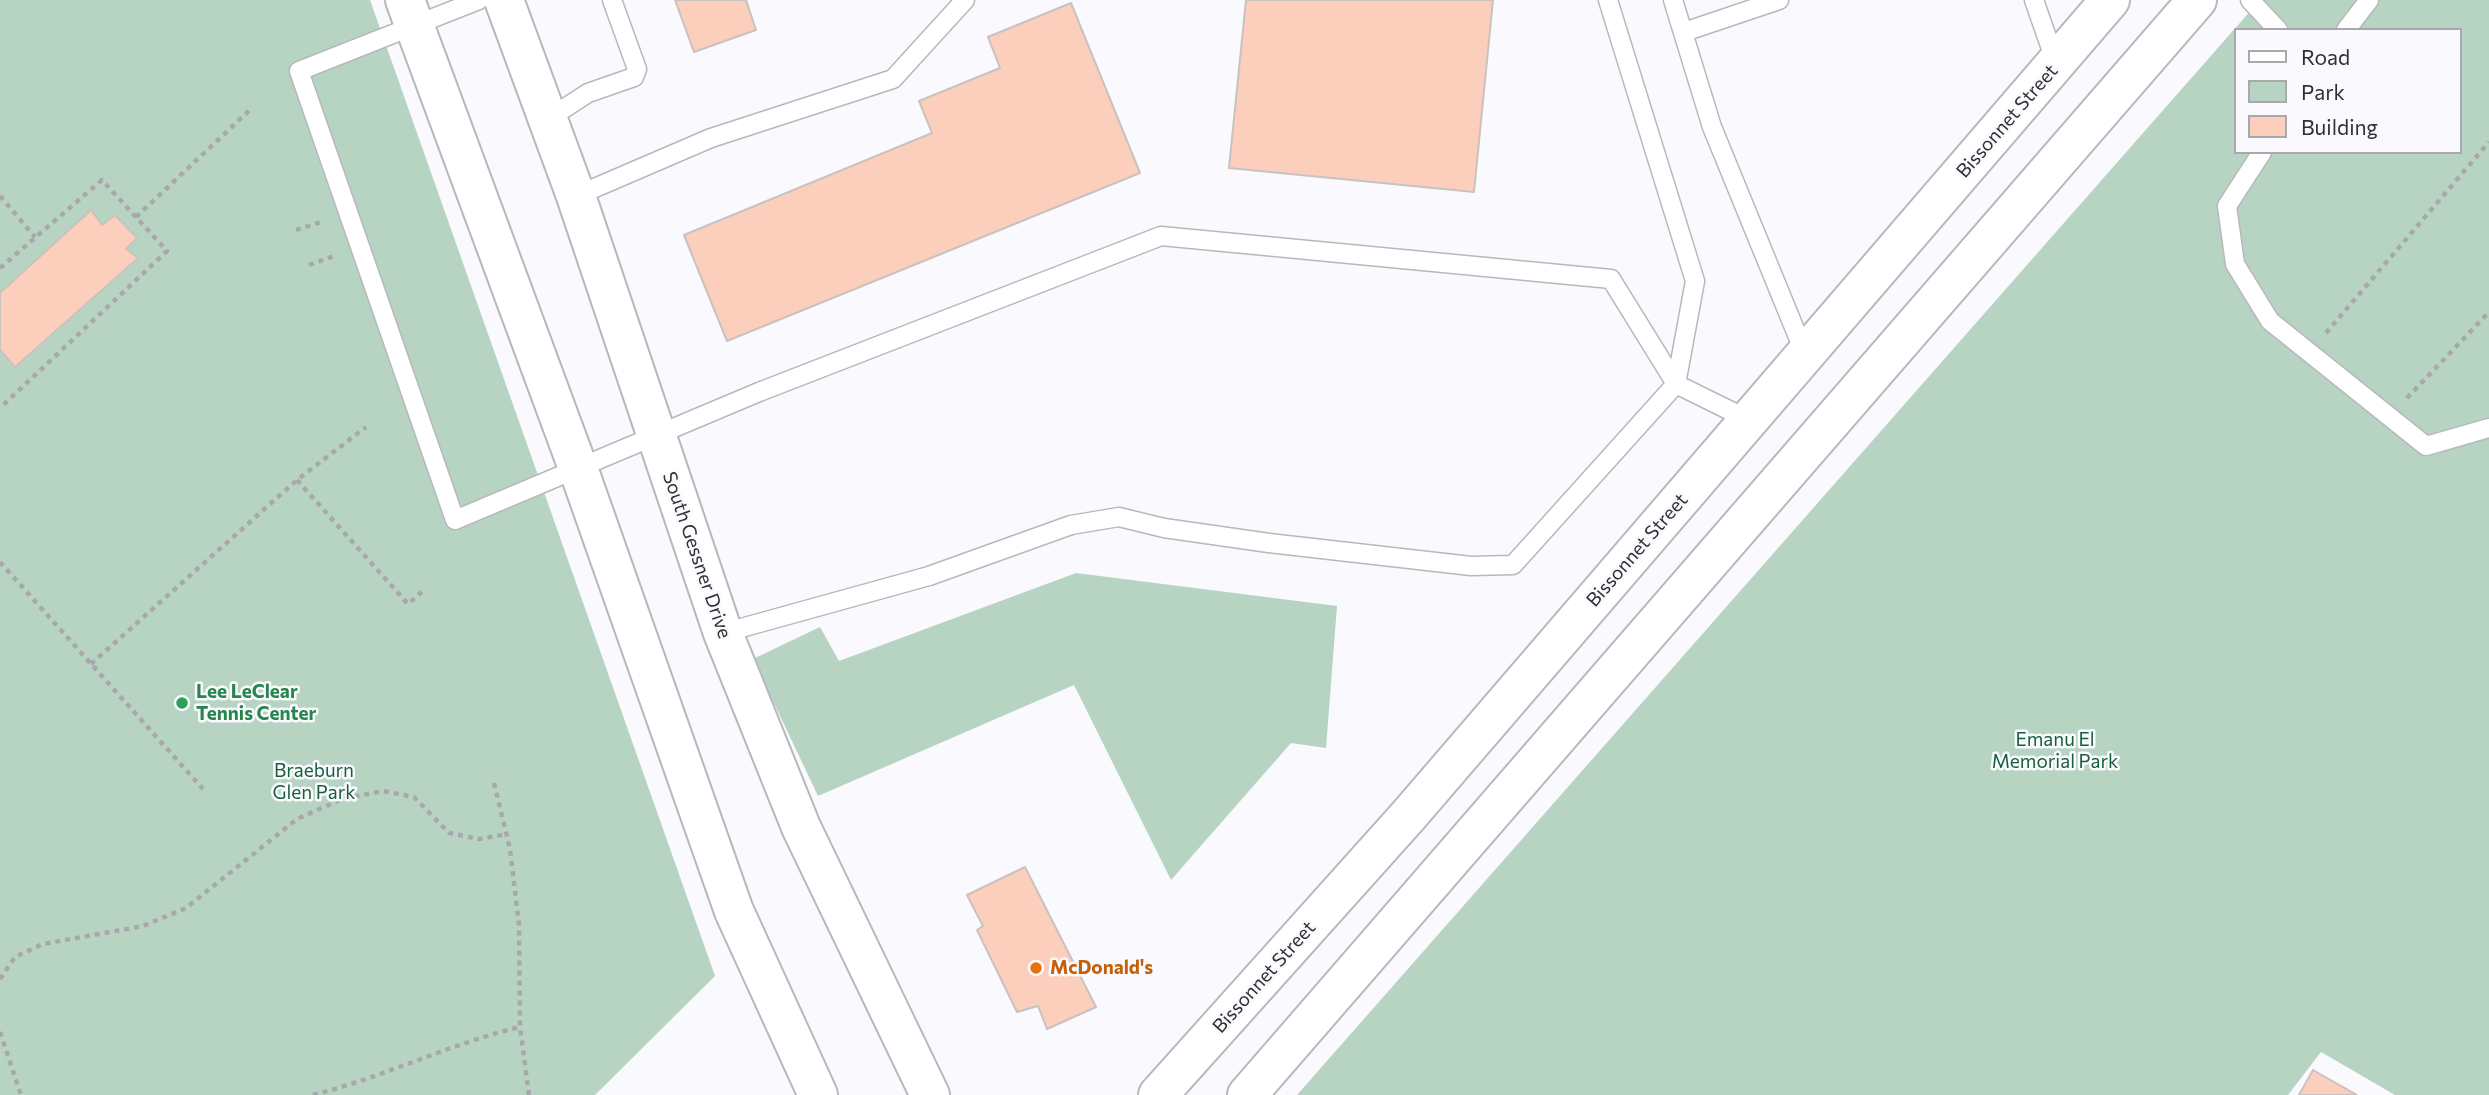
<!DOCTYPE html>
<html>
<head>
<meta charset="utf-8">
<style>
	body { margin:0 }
	#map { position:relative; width:2489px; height:1095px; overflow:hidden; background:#f9f9fe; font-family:Commissioner,sans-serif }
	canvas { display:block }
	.legend { position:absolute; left:2234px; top:28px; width:228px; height:126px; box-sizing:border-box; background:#f9f9fe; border:2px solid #a9a9ad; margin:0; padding:9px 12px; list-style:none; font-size:21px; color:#303033 }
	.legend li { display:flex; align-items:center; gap:14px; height:35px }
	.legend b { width:35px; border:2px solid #a9a9ad }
</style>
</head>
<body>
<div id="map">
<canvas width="2489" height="1095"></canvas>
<ul class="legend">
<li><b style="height:9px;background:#fff"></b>Road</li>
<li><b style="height:19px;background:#b7d4c2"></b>Park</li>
<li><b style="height:19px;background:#fccfbc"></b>Building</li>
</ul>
</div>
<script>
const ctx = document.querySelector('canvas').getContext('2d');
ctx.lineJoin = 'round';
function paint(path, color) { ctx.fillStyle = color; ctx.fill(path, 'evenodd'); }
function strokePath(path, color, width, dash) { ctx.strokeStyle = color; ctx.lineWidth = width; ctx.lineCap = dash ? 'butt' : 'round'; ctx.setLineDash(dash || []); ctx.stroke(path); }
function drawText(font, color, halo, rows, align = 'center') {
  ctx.font = font + ' Commissioner,sans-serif'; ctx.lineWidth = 5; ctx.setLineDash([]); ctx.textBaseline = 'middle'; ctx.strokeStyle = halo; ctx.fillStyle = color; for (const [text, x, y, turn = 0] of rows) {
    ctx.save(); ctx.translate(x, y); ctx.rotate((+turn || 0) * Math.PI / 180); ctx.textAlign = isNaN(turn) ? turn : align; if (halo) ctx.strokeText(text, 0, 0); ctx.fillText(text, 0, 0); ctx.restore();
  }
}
const green = new Path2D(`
	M0,0H370L715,976L595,1095H0Z
	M2260,0H2489V1095H2395L2321,1052L2288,1095H1297ZM2235,30H2459V152H2235Z
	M1076,573L1337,606L1326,748L1291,743L1171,880L1074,685L818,796L753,659L820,627L839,661Z`);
const building = new Path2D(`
	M675,0H746L756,30L694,52Z
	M1246,0H1493L1474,192L1229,168Z
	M1071,3L1140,173L727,341L684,235L932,133L919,101L1000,68L988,37Z
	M91,210L102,225L115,215L137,238L126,249L138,258L15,367L0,350V293Z
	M1025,867L1096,1007L1047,1029L1038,1006L1017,1012L977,930L983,926L967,895Z
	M2313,1070L2357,1095H2299Z`);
const path = new Path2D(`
	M0,196L35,237
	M136,217L252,108
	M296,230L324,221
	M309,265L334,256
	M0,268L102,180L167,251L0,408
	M2326,333L2489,142
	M2407,398L2489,312
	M297,480L408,604L425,589
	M0,562L203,789
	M91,664L297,480L366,427
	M494,783L510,849L519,925L520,1027L529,1095
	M0,979L15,957L43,944L143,926L186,908L297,819L342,799L383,791L414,797L449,833L479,839L507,834
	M0,1032L21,1095
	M313,1095C384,1077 449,1044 520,1027`);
const lane = new Path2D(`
	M479,0L299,71L455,520L759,392L1161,236L1611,279L1676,384L1749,420
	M1673,0L1712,127L1805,354
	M2034,0L2056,63
	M2250,0L2278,30
	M2346,30L2369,0
	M1684,32L1779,0
	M548,119L588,93L634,77L637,69L612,0
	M2262,152L2227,206L2235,264L2270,321L2426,446L2489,428
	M576,196L711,138L893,79L965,0
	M723,633L929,576L1071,525L1119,517L1164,528L1269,543L1471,566L1513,565L1676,384L1695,281L1608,0`);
const secondary = new Path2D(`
	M405,0L578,468L734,911L818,1095
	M504,0L576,196L723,633L801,827L930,1095
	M1158,1095L1409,815L2110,0
	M1247,1095L2197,0`);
const markers = [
	[182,703,7,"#2e9e5b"],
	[1036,968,7,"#e8710a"]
];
const streetNames = [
	["Bissonnet Street",2007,121,-49],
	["Bissonnet Street",1637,550,-49],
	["South Gessner Drive",697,555,71],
	["Bissonnet Street",1264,977,-48]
];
const leisureNames = [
	["Lee LeClear",196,692],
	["Tennis Center",196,714]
];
const parkNames = [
	["Emanu El",2055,740],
	["Memorial Park",2055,762],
	["Braeburn",314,771],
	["Glen Park",314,793]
];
const foodNames = [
	["McDonald's",1050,968]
];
paint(green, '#b7d4c2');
paint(building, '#fccfbc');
strokePath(building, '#c9c2bf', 2);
strokePath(lane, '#b7b8be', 21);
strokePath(secondary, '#b7b8be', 42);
strokePath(path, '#a8a8ac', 4.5, [5, 5]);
strokePath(lane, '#fff', 18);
strokePath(secondary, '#fff', 38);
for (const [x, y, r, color] of markers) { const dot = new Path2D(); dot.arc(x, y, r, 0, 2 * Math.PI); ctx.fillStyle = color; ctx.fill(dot); strokePath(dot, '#f9f9fe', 2.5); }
drawText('19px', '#303033', '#f9f9fe', streetNames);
drawText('bold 19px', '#27864d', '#f9f9fe', leisureNames, 'left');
drawText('19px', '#175e3d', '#f9f9fe', parkNames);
drawText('bold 19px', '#c56008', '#f9f9fe', foodNames, 'left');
</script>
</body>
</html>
